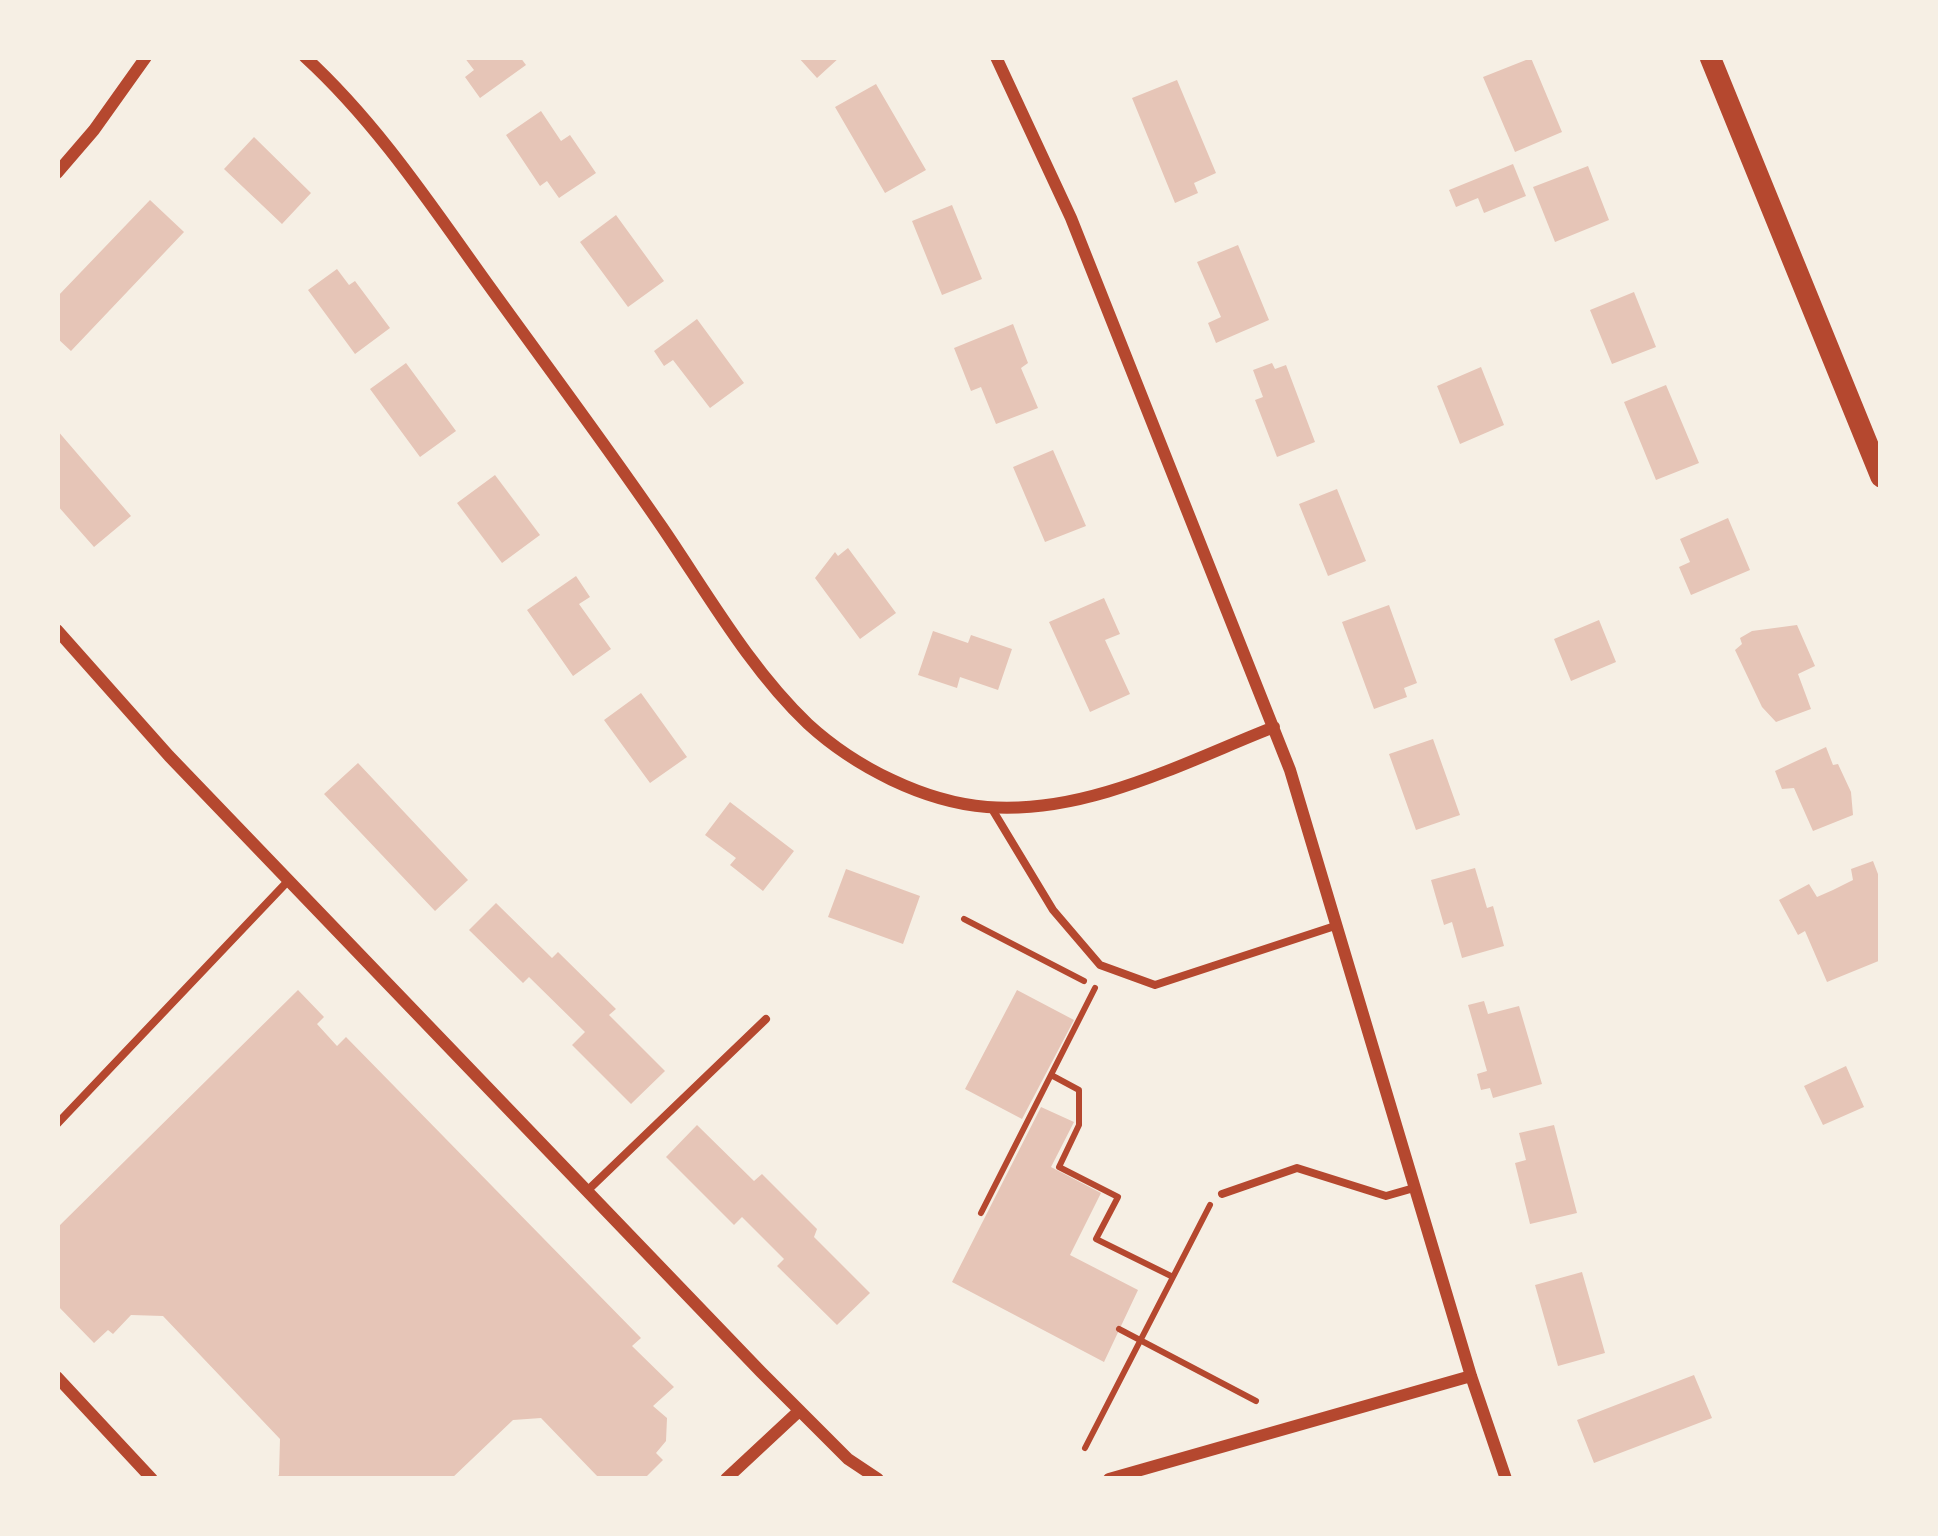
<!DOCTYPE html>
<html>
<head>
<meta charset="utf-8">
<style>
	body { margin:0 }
	#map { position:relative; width:1938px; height:1536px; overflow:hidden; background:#f6efe4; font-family:"DejaVu Sans",sans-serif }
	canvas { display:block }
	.frame { position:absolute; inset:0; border:60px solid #f6efe4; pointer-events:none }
</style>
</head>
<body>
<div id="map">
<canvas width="1938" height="1536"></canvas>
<div class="frame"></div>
</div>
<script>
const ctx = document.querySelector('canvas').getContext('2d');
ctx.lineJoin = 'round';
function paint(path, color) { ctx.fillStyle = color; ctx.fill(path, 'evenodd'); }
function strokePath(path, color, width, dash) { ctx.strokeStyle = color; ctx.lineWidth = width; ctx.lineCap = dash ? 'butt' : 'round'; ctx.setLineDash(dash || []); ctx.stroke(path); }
const building = new Path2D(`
	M464,57H520L526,65L480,98L465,77L474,70Z
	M798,57H840L817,78Z
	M1531,58L1562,132L1515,152L1483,77Z
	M1177,80L1216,173L1194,183L1198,193L1175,203L1132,98Z
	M876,84L926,170L885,193L835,107Z
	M541,111L561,141L570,135L596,173L559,198L547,181L540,186L506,135Z
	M254,137L311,193L282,224L224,169Z
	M1513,164L1526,196L1484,213L1478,198L1456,207L1449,190Z
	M1588,166L1609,220L1555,242L1533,187Z
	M150,200L184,232L71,351L57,338V297Z
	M952,205L982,279L942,295L912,221Z
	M616,215L664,281L628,307L580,242Z
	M1238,245L1269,320L1216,343L1208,323L1221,317L1197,262Z
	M337,269L349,285L355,281L390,328L355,354L308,290Z
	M1634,292L1656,347L1612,364L1590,310Z
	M697,319L744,383L710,408L673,360L664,366L654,351Z
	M1013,324L1028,363L1021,368L1038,408L996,424L981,387L971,391L954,348Z
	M406,363L456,431L420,457L370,389Z
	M1272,363L1275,369L1286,365L1315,442L1277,457L1255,400L1263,397L1253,370Z
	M1481,367L1504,425L1460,444L1437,386Z
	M1666,385L1699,463L1656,480L1624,402Z
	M57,430L131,516L94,547L57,505Z
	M1053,450L1086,526L1045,542L1013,467Z
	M495,475L540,535L502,563L457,503Z
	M1337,489L1366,561L1328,576L1299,504Z
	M1728,518L1750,570L1691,595L1679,567L1690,562L1680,539Z
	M848,548L896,613L860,639L815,578L835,552L838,556Z
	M576,576L590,597L579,604L611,649L573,676L527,610Z
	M1104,598L1120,634L1105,640L1130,694L1090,712L1049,622Z
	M1389,605L1417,683L1404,688L1407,697L1374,709L1342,622Z
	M1599,620L1616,662L1571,681L1554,639Z
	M1797,625L1815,666L1798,674L1811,709L1776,722L1762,707L1735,650L1742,644L1740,638L1752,631Z
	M933,631L968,643L971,635L1012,649L998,690L960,677L957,688L918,675Z
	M641,693L687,757L650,783L604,720Z
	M1433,739L1460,815L1416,830L1389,754Z
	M1826,747L1833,765L1838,764L1851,792L1853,815L1813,831L1794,788L1782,789L1775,771Z
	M358,763L468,880L435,911L324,794Z
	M730,802L794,851L763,891L730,865L736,858L705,835Z
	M1873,861L1881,882V960L1827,982L1805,931L1798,935L1779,900L1809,884L1817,897L1833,890L1853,880L1851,869Z
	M1475,868L1487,908L1493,906L1504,946L1462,958L1452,922L1444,925L1431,880Z
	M846,869L920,896L903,944L828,917Z
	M496,903L552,958L558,952L616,1009L609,1015L665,1071L631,1104L572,1045L585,1032L529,977L523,983L469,930Z
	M298,990L324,1017L317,1024L337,1046L346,1037L641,1338L632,1346L674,1387L653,1406L667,1418L666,1441L656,1453L663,1460L644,1479H596L598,1477L541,1418L513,1420L451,1479H275L279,1475L280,1439L163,1316L131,1315L113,1334L108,1330L94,1343L57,1305V1228Z
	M1017,990L1074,1020L1022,1119L965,1089Z
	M1484,1001L1488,1014L1519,1006L1542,1084L1493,1098L1490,1088L1481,1090L1477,1074L1487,1071L1468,1005Z
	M1846,1066L1864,1107L1823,1125L1804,1086Z
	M1041,1107L1074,1122L1051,1167L1101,1193L1070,1255L1138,1290L1104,1362L952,1282Z
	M697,1125L754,1181L762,1174L817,1229L814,1237L870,1293L837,1325L777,1266L784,1259L742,1217L734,1225L666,1157Z
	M1554,1125L1577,1213L1530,1224L1515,1163L1526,1160L1519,1133Z
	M1582,1272L1605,1353L1558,1366L1535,1285Z
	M1694,1375L1712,1418L1594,1463L1577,1420Z`);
const path = new Path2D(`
	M964,919L1084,981
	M1053,1076L1079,1090V1125L1059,1167L1118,1197L1096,1239L1173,1277L1085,1448
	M981,1213L1095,988
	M1173,1277L1210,1205
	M1119,1329L1256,1401`);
const service = new Path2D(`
	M992,809L1053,910L1100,965L1155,985L1338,925
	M57,1124L288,881
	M588,1190L766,1019
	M1222,1194L1297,1168L1386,1196L1414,1188`);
const minor = new Path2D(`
	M305,57C377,123 431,205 487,283C546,365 606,445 662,527C707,593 750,669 808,724C855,767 924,802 987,807C1086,815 1185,762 1274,727
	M996,57L1071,218L1290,770L1471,1376L1506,1479
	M57,173L94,130L146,57
	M57,630L169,756L761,1372L848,1459L878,1479
	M57,1377L152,1479
	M726,1479L799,1411
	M1109,1479L1471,1376`);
const tertiary = new Path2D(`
	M1710,57L1881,477`);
paint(building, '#e6c5b7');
strokePath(path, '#b5482f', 6);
strokePath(service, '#b5482f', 8);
strokePath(minor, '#b5482f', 12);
strokePath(tertiary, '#b5482f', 21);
</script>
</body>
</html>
